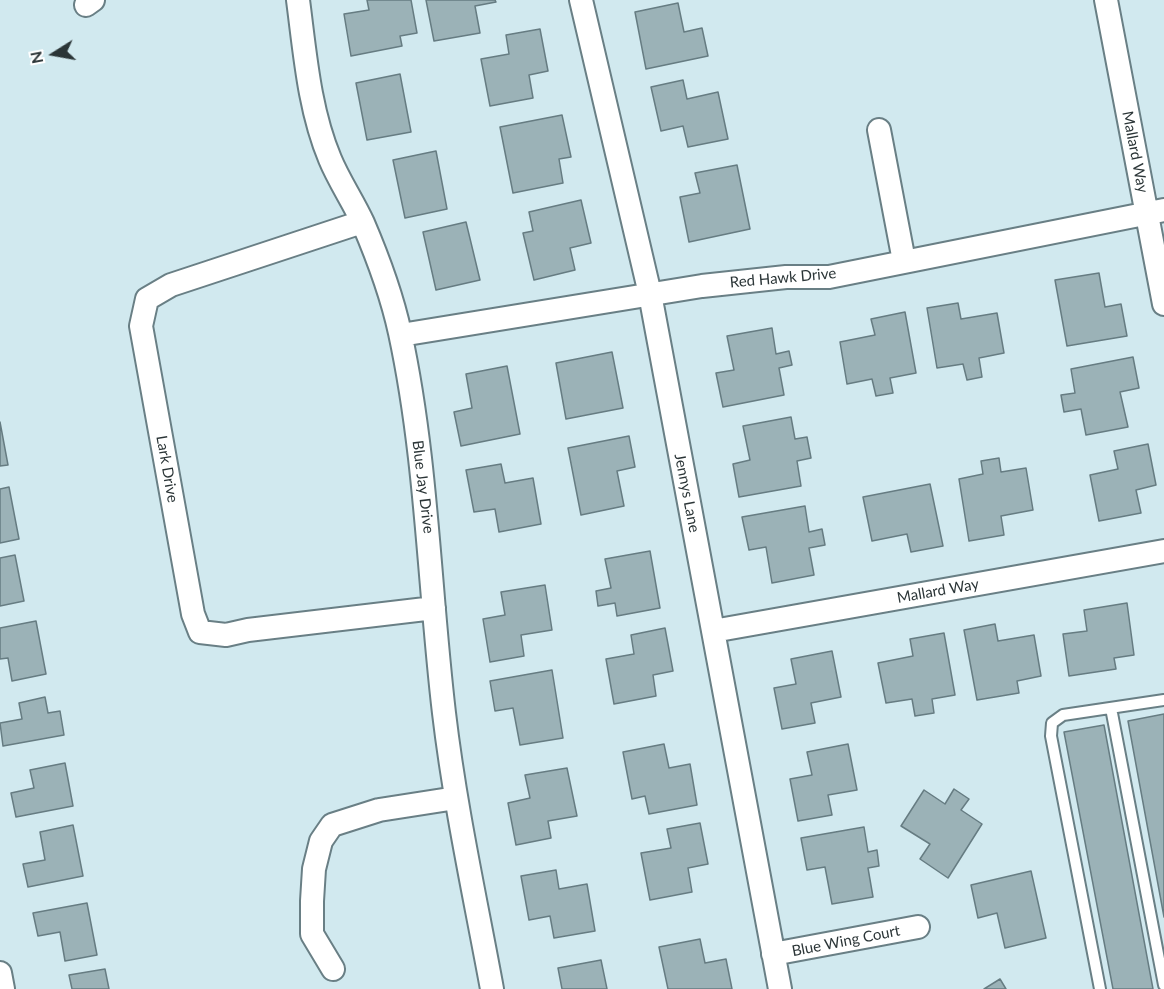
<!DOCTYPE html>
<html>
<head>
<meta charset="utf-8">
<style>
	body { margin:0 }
	#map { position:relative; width:1164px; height:989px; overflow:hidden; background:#d1e9ef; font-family:Lato,sans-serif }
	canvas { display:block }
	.north { position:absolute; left:24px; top:24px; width:60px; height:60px; -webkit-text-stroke:4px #fff; paint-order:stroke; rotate:259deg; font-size:16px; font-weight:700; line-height:24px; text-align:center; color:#2b3537 }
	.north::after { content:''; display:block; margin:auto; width:21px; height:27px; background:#2b3537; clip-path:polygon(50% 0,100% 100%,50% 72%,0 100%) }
</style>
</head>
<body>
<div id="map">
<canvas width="1164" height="989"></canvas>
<div class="north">N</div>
</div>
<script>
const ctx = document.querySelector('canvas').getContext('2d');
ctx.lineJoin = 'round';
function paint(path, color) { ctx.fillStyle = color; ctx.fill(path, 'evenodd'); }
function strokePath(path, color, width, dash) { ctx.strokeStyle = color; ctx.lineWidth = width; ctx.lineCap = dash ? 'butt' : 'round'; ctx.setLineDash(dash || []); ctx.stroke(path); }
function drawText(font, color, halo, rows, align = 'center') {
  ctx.font = font + ' Lato,sans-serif'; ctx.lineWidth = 4.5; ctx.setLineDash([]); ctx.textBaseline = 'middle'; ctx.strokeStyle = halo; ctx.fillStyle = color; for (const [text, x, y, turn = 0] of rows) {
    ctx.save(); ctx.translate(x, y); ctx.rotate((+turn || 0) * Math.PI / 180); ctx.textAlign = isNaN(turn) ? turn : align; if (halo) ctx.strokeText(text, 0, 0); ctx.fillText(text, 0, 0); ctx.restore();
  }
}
const building = new Path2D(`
	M367,0H411L417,33L400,36L402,46L351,56L344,14L369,10Z
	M426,0H495L496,2L475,6L480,33L434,41Z
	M678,3L684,32L702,28L708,56L646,69L635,12Z
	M540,29L548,71L529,75L533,98L490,106L481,59L509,54L506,35Z
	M400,74L411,132L367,140L356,83Z
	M683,80L687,99L718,92L728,139L688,147L683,126L661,131L651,87Z
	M562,115L571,157L559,159L563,183L513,193L500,127Z
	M436,151L447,209L405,218L393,160Z
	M737,165L750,229L689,242L680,197L700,193L695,173Z
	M581,200L591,243L570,248L575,270L534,280L523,233L533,231L529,212Z
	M466,222L480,280L436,290L423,232Z
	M1099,273L1105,307L1121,304L1127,336L1067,346L1055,280Z
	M958,303L961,319L997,313L1004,353L979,358L982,377L967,380L963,364L937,368L927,308Z
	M905,312L916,373L890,378L893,393L876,396L872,379L847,384L840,342L875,335L871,319Z
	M772,328L776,354L789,351L792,365L779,368L784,395L723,407L716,373L734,370L727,336Z
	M612,352L623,408L566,419L556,363Z
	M1133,357L1139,388L1120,392L1128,427L1086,435L1081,409L1064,412L1061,395L1075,393L1071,369Z
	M507,366L520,434L461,446L454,412L472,408L466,374Z
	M791,417L795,439L807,437L811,458L797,461L801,486L739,497L733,464L750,460L743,426Z
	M0,422L8,465L0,466Z
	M629,436L635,467L617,471L624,506L581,515L568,448Z
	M1148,444L1156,485L1136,490L1141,513L1099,521L1090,475L1118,469L1114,451Z
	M999,458L1001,472L1026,468L1033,510L1001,516L1004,535L969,541L959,479L983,474L981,461Z
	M501,464L505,483L533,478L541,524L499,532L495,509L474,512L466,470Z
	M930,484L943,546L911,552L907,534L872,541L863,497Z
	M9,487L19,539L0,543V489Z
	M805,506L809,532L822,529L825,545L809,548L814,575L772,583L766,547L749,550L742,517Z
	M650,551L660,608L617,616L615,603L598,606L596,591L611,588L605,559Z
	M15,555L24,601L0,606V558Z
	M545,585L552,630L521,635L524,656L490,662L483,619L505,615L501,592Z
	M1127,603L1134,655L1114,658L1116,669L1069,676L1063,634L1087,631L1084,610Z
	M36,621L46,674L12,681L8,658L0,659V628Z
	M995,624L998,641L1034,635L1041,676L1017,681L1019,693L977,700L964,630Z
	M665,628L673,671L653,675L656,696L614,704L606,659L634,654L631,635Z
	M944,633L955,695L932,699L934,713L915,716L912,699L886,703L878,663L913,656L910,639Z
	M832,651L841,697L811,703L815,723L782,729L774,688L796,684L791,659Z
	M552,670L563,738L520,745L513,708L495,711L490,681Z
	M45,697L48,713L60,711L64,735L3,746L0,723L22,719L19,703Z
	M1164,714V917L1128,721Z
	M1104,725L1153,989H1113L1064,732Z
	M664,744L669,768L690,764L697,805L649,814L645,796L632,799L623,752Z
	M848,744L857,790L828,795L832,815L798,821L790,779L812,775L807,752Z
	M65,763L73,806L16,817L11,793L34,788L30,770Z
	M567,768L577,816L548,821L551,838L516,845L508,803L530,798L525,775Z
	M954,789L969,799L961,810L982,824L948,878L920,859L930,844L901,826L924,790L945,804Z
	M700,823L708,864L688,868L692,892L650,900L641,853L671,848L667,829Z
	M73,825L83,876L28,887L23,864L45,860L40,832Z
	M864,827L868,852L877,850L879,866L868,868L873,897L832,904L825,867L807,870L801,838Z
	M556,870L559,889L587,884L595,931L554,938L550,916L529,920L521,876Z
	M1031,871L1046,938L1005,948L997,913L978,918L971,885Z
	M87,903L97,955L65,961L60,932L38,936L33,913Z
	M700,939L705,963L726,959L732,989H668L659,947Z
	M601,960L607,989H562L558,968Z
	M105,969L109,989H72L69,975Z
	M1000,979L1006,989H984Z`);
const lane = new Path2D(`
	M1111,708L1164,985
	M1100,989L1051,736L1052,723L1063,715L1164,700`);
const street = new Path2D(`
	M298,0C305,53 309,109 330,159C339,181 353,201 363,223C378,258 392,296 400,333C427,458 429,586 444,713C455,806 475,897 492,989
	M581,0L650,294L780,989
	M1106,0L1164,304
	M86,5L93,0
	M879,130L904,261
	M362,222L171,285L147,299L141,326L193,614L200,632L226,635L248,630L434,608
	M401,335L702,286L786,277H829L1164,210
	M713,631L1164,551
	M773,954L918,927
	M333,969L312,934V901L314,869L321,841L332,825L379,810L456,798
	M0,973L3,989`);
const streetNames = [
	["Mallard Way",1135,152,79],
	["Red Hawk Drive",783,278,-5],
	["Lark Drive",167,469,80],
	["Blue Jay Drive",423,487,83],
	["Jennys Lane",687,493,79],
	["Mallard Way",938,591,-10],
	["Blue Wing Court",846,941,-11]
];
paint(building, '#9bb2b7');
strokePath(building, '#667c82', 1.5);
strokePath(lane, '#697f85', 14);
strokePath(street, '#697f85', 26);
strokePath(lane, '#fff', 10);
strokePath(street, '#fff', 22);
drawText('15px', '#2b3537', '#fff', streetNames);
</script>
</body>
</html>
